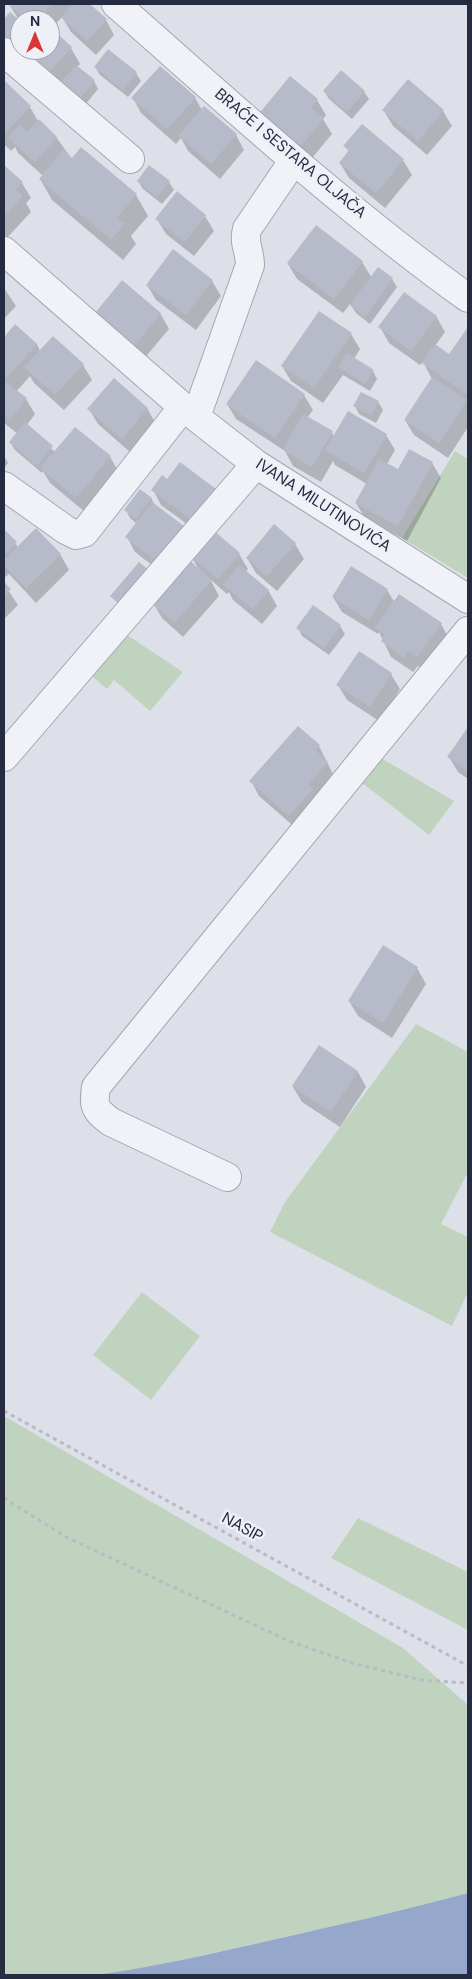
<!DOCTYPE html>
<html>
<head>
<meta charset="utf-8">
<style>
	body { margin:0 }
	#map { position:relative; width:472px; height:1979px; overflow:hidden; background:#dee0e9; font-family:"DM Sans",sans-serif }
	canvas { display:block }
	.frame { position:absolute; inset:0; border:5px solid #252c41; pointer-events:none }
	.north { position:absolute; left:10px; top:10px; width:50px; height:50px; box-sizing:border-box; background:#edf0f6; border:1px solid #9da2ae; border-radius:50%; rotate:0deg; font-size:14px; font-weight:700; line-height:20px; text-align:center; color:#252c41 }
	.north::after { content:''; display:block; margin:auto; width:18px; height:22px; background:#da3638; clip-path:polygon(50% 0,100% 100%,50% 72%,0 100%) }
</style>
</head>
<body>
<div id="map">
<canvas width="472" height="1979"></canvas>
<div class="frame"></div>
<div class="north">N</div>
</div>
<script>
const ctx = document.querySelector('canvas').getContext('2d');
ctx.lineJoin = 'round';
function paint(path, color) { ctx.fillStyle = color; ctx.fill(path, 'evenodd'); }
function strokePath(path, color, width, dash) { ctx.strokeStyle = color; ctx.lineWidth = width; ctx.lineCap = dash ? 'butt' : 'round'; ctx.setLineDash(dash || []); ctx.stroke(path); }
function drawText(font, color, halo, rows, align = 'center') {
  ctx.font = font + ' "DM Sans",sans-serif'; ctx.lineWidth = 5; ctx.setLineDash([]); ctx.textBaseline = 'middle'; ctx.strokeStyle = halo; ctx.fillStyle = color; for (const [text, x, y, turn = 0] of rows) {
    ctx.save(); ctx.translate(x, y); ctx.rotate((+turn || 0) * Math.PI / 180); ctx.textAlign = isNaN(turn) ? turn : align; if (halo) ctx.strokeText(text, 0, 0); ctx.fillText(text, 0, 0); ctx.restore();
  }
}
const green = new Path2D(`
	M455,451L468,459V578L402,538Z
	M121,631L183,672L150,711L114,680L107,689L86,671Z
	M381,758L454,801L429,835L361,782Z
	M416,1024L468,1052V1172L441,1224L468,1237V1292L452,1326L270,1232L285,1202Z
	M142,1292L200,1336L151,1400L93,1355Z
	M4,1416L403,1648L468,1705V1893L407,1910L136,1970L96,1975H4Z
	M358,1518L468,1572V1630L331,1558Z`);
const water = new Path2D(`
	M468,1893V1975H96C155,1967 214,1953 272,1940C338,1925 403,1911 468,1893Z`);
const shadow = new Path2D(`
	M9,4H88L106,20L114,35L96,55L71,32L62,17L51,29L71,48L80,64L77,67L94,81L98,89L81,110L23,50H50V20H20V50L4,40V21L10,14L20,22Z
	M108,51L136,73L141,81L128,97L100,75L95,67Z
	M341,71L364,92L369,99L352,119L329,99L324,91Z
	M4,82L30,107L38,121L56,137L72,159L136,195L148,216L131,236L136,244L123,260L52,200L40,179L43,176L18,153L15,147L11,151L4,144Z
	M133,98H195L202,110L236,135L244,150L220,179L188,151L181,138L176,144L141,113Z
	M317,100L326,115L323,119L332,134L307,164L267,131Z
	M384,111H443L452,126L427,155L393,126Z
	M362,126L403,160L412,175L385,208L349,178L340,163L349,152L345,146Z
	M4,166L22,183L31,198L26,203L31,212L4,241Z
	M138,181L169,182L174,190L162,204L143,189Z
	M205,216L214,231L194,256L166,234L157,219Z
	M362,262L372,278L392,279L397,287L370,324L356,313L350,304L343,313L297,279L288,264Z
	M212,281L221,296L196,330L156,300L147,285Z
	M4,288L16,306L4,319Z
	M319,312L351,334L360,349L354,359L373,371L377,379L370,391L343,375L323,403L291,381L282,366Z
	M160,313L169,329L143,360L105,329Z
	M436,316L445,332L435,346L450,356L468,329V427L448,458L414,435L405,420L432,379L423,362L420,365L389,343L380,327Z
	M16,326L37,344L40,351L83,365L92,380L64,410L34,383L30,376L16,392L26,399L35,414L27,425L55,452L110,457L119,472L85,512L50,483L43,471L42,473L15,450L10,442L18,434L4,423V339Z
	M304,395L313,410L307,418L332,432L334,437L386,435L395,450L387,464L399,471L432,463L441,478L407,541L365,518L356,503L367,484L335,465L333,461L321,482L293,466L285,451L236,419L227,404Z
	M378,402L383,410L376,423L359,414L355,406Z
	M147,408L156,424L131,453L98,424L89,409Z
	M4,456L8,463L4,468Z
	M153,490L211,530L239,554L248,569L245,572L268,590L277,606L262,624L233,600L229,592L227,594L210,579L219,596L183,637L162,618L153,603L199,570L191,556L206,538L161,505Z
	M151,498L155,505L170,579L135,552L127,537L137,524L130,518L126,510Z
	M274,526L295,544L304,559L277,591L256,573L247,558Z
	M4,531L18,547L60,554L69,570L36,603L9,574L4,578Z
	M4,584L18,605L4,619Z
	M387,590L395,603L441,624L449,639L426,672L418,666L413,672L391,657L379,632L378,634L342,612L333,597Z
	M340,626L345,634L329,655L302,636L298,628Z
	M391,674L400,689L379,721L347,700L338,685Z
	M468,730V779L458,772L449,757Z
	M319,746L335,778L298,830L259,796L251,781Z
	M417,968L426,984L392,1038L358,1016L349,1001Z
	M358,1072L366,1087L340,1127L302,1102L293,1087Z`);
const building = new Path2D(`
	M8,4H52L37,20H26Z
	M73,4H90L107,19L87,41L61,17Z
	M10,12L20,21V40L14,46L4,37V19Z
	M50,27L72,47L47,74L22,51L50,50Z
	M108,49L137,72L123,90L94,67Z
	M76,65L95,80L76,103L57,87Z
	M160,66L196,97L167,129L131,98Z
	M341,70L365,91L347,112L323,91Z
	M290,76L318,99L311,108L324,118L298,150L257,116Z
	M408,79L444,110L418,141L382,110Z
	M4,80L31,106L4,134Z
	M204,106L237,134L211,164L178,136Z
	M39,119L57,137L35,162L8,138L20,125L27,132Z
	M362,124L404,159L376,193L339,163L349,150L343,146Z
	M81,147L137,194L116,219L125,223L111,240L39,179L63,150L72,158Z
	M4,165L23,182L15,190L23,196L4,217Z
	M149,165L170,181L157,197L137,181Z
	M177,191L206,215L185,242L155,219Z
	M316,225L363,261L334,299L287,263Z
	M173,249L213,280L186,315L146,285Z
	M378,267L393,278L365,317L350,305Z
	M122,280L161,313L134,346L95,313Z
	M404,292L437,316L411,351L378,327Z
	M319,311L352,333L314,388L281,366Z
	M15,324L37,344L7,377L4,373V337Z
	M468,327V395L422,363L435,344L449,354Z
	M53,336L84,364L55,395L24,367Z
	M347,353L374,370L365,384L338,367Z
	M256,360L305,394L275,438L226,404Z
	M432,377L467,400L439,443L404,420Z
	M114,378L148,408L122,439L87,409Z
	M4,381L27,398L10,420L4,415Z
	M361,392L379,401L371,415L353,406Z
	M348,411L387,434L364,473L325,450Z
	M303,414L333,431L312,467L283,450Z
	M25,422L53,446L37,466L9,442Z
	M75,427L111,456L76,498L40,468Z
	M409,449L433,462L398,526L355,503L379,459L398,469Z
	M180,462L220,492L196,523L151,490L162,475L167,479Z
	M140,489L152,498L136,519L124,510Z
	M152,502L188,529L161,565L125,537Z
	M274,524L296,543L267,576L246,558Z
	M36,528L61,554L26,588L4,565V560Z
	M4,529L17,542L4,555Z
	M212,529L240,553L218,579L190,556Z
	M189,560L212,580L174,623L151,602Z
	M139,562L151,572L121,606L110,596Z
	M239,565L269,590L253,609L223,585Z
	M351,566L388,589L369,620L332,597Z
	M4,582L11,589L4,596Z
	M399,594L442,623L417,657L409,651L404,658L381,641L385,635L375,628Z
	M313,605L341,625L324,648L296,628Z
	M359,651L392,673L370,707L336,685Z
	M298,726L320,745L315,750L328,762L308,784L313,789L289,816L249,781Z
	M468,727V771L447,757Z
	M383,945L418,967L383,1023L348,1001Z
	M319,1045L358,1071L331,1112L292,1086Z`);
const path = new Path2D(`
	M4,1411L468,1666
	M4,1498L66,1537L289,1641L355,1664L422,1680L468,1683`);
const minor = new Path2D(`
	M116,4C231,105 344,209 468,298
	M4,52L130,159
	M4,251L183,407L256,464L468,599
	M196,417L250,265C250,251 243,243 247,229L294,160
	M4,486L66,530L76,535L84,533L183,407
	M4,757L256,464
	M227,1177L111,1122C95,1110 93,1107 96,1087L468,631`);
const streetNames = [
	["BRAĆE I SESTARA OLJAČA",290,154,40],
	["IVANA MILUTINOVIĆA",323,506,33],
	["NASIP",242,1528,29]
];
paint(green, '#c0d3be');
paint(water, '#95a8cc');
paint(shadow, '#0003');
paint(building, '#b7bbc9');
strokePath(minor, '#a3a6b3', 30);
strokePath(path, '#b8bbc4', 3, [4, 4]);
strokePath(minor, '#f1f2f7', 28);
drawText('16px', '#252c41', '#edf0f6', streetNames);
</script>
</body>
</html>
